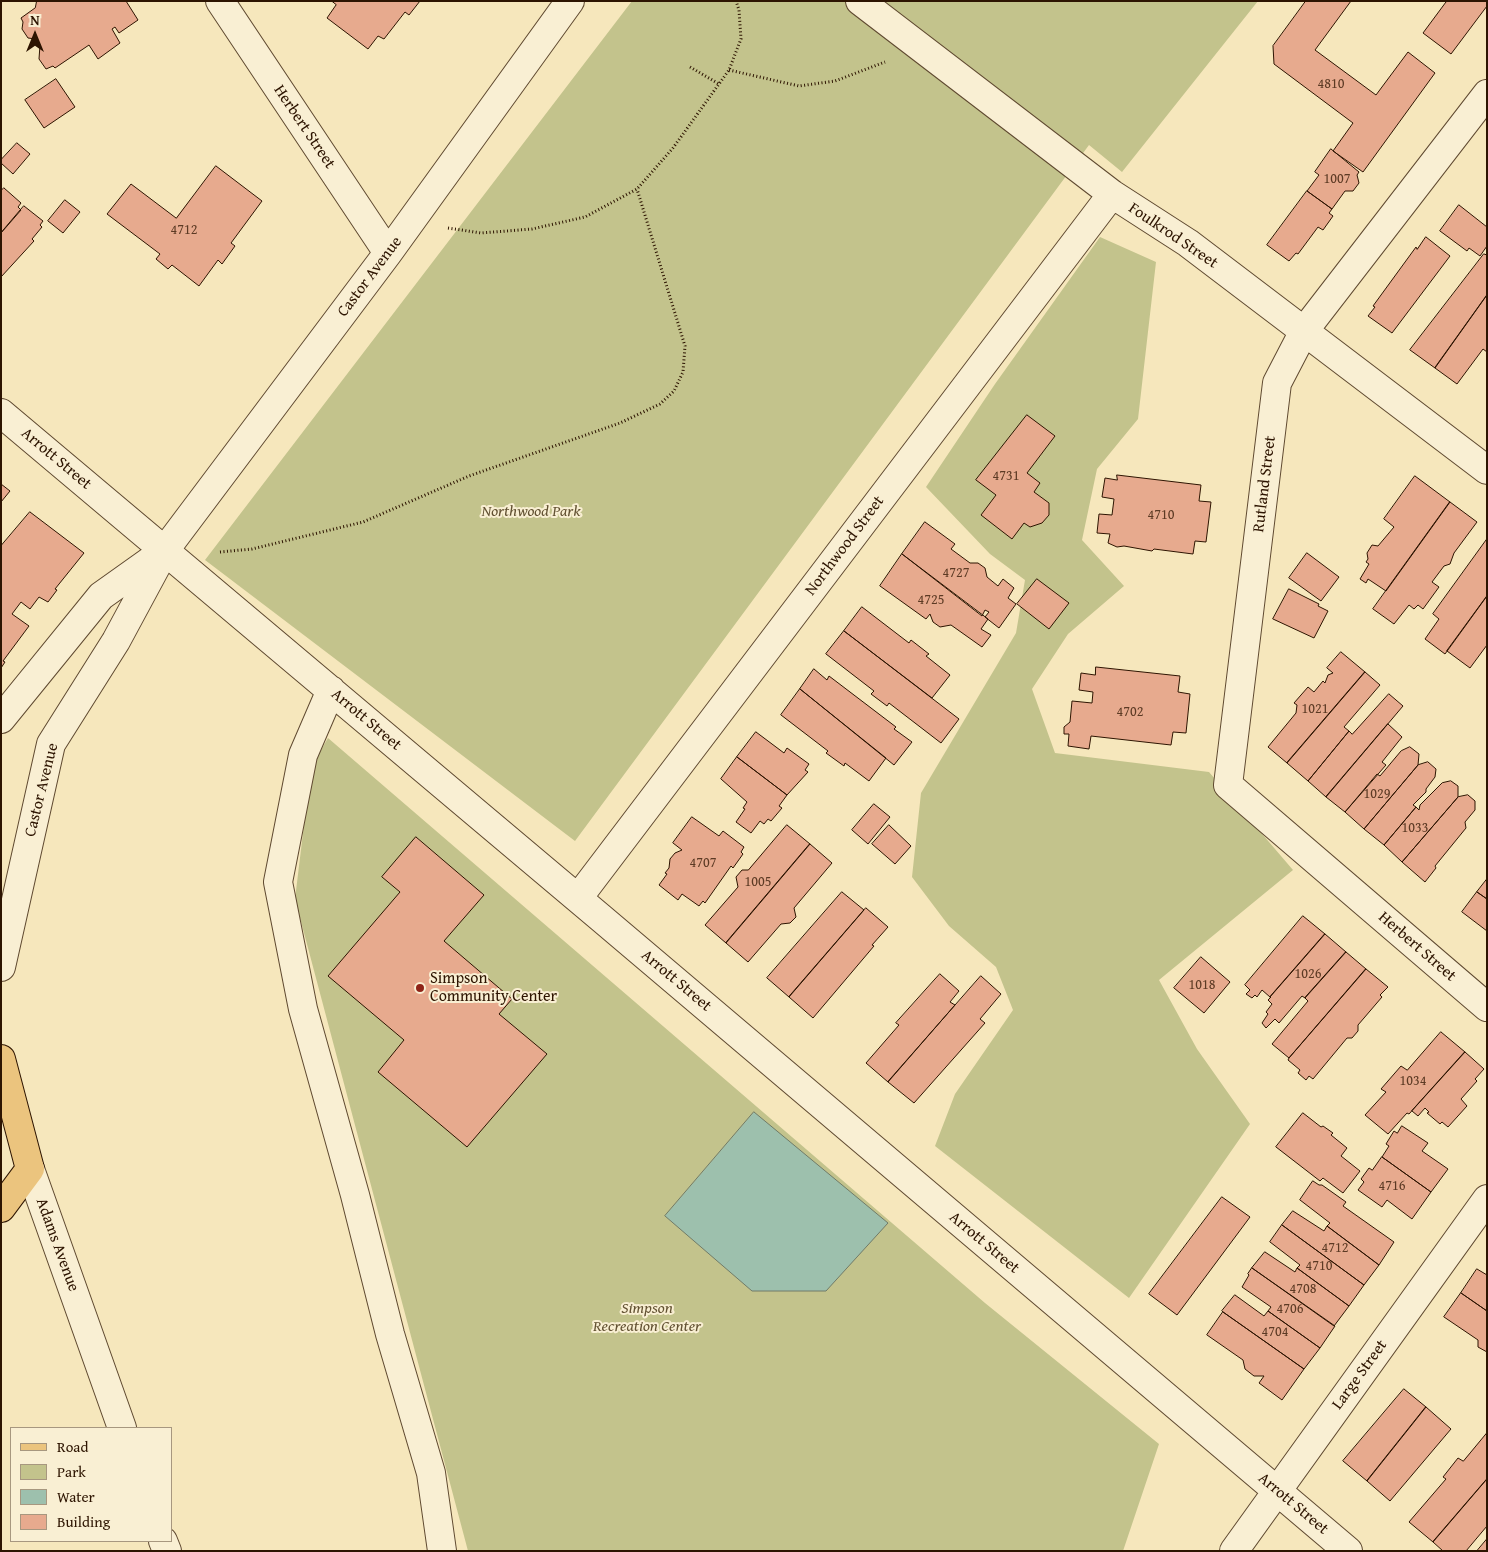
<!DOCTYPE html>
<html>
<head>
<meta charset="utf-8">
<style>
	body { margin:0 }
	#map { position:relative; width:1488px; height:1552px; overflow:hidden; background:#f6e7bc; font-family:"Gentium Book Plus",serif }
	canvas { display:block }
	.frame { position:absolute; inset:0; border:2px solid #2d1401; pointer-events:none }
	.legend { position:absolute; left:10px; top:1427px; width:162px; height:115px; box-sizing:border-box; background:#f9efd3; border:1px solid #a7977f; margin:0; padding:6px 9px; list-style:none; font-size:15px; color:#2d1401 }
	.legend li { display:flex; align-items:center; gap:10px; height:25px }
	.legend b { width:25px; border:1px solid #a7977f }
	.north { position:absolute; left:10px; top:10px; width:50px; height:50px; -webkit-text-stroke:4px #f9efd3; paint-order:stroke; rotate:0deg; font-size:14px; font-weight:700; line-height:20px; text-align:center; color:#2d1401 }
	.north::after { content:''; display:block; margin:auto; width:18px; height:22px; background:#2d1401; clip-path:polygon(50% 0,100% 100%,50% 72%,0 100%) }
</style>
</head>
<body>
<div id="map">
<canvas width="1488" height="1552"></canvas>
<div class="frame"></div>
<ul class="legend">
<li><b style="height:6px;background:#ebc47e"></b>Road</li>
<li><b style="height:14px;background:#c3c38c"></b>Park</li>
<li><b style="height:14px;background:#9dc0ad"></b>Water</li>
<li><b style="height:14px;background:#e7aa8e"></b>Building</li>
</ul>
<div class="north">N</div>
</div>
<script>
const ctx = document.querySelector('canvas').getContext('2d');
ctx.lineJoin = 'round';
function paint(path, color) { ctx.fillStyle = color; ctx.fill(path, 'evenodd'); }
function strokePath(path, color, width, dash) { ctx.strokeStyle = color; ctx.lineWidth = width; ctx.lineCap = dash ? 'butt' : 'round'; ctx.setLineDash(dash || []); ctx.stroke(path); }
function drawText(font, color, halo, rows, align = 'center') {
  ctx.font = font + ' "Gentium Book Plus",serif'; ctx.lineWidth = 4; ctx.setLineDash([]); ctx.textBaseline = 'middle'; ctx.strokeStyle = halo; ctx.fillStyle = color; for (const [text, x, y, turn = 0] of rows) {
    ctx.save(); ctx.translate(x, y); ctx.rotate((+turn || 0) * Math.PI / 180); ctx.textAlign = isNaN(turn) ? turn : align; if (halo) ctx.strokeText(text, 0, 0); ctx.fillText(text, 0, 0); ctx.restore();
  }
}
const green = new Path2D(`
	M632,1H1258L1122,172L1089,145L575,841L205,560Z
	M1100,237L1156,262L1138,419L1097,469L1082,540L1124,586L1068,634L1032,689L1055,753L1209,772L1293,870L1159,980L1197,1049L1250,1124L1129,1298L935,1146L955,1094L1013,1010L996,967L949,926L912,877L921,793L1016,633L1025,580L990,554L926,487L995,384Z
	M328,738L985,1303L1159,1444L1123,1551H468L295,899L311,767Z`);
const water = new Path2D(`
	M754,1112L888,1223L826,1291H752L665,1216Z`);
const building = new Path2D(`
	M37,1H126L138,20L119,33L115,27L112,29L120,43L98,59L89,45L55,68L53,66L46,69L39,59L40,45L36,39L28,38L22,29L23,22L21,18L35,8Z
	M332,1H420L409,15L405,12L384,39L378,36L368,49L327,18L336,5Z
	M1306,1H1351L1315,50L1376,95L1408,52L1435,73L1363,172L1333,151L1353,123L1274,64L1273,46Z
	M1445,1H1487V6L1451,54L1423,33L1446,2Z
	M56,79L75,107L44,128L25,100Z
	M17,143L30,154L13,174L1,163V160Z
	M1331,149L1359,172L1357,175L1359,183L1353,191H1345L1332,209L1307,191L1319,175L1315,172Z
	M216,166L262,201L231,243L235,246L222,264L218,260L199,286L172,265L168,269L156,259L160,254L107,214L131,184L176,218Z
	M4,188L21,203L18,207L21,210L1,233V191Z
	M1307,191L1332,209L1329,213L1333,216L1323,230L1318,227L1298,254L1296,253L1289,261L1267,245Z
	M65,200L80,212L63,233L48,221Z
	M1459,205L1487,227V246L1480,256L1469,248L1467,251L1440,231Z
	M24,206L43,221L40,225L42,227L32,239L34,241L1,277V233Z
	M1426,237L1450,256L1392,333L1368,316L1375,307L1373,306L1416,247L1417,249Z
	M1484,254L1487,255V295L1435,368L1410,350Z
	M1487,295V352L1483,349L1457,384L1435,368Z
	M1027,415L1055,436L1027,473L1040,483L1034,492L1049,503V515L1042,523L1030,527L1024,523L1012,539L981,515L996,495L976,480Z
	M1117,475L1201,485L1199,501L1211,502L1206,542L1195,541L1193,554L1154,549L1152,551L1124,546L1117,547L1108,543L1110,534L1097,533L1099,514L1112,515L1114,499L1102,497L1105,478L1117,480Z
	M1415,476L1450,502L1386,591L1368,579L1366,583L1360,579L1369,564L1366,562L1368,559L1367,553L1372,545L1378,546L1394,527L1384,519Z
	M1,484L10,491L1,502Z
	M1450,502L1477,522L1454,553L1450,564L1444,566L1432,582L1439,587L1423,609L1418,605L1414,609L1409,605L1394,624L1373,609Z
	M30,512L84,553L55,589L57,590L48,602L39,597L30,609L21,602L12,614L29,626L3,661L5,662L1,668V546Z
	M925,522L955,544L951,549L970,563H978L985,568L987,577L998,586L1003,579L1014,588L1008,598L1016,604L999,628L985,617L989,612L985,610L982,616L902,554Z
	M1487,539V596L1445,654L1425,639L1439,619L1433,614Z
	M1307,553L1339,577L1321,601L1289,578Z
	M902,554L988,619L981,629L991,635L982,647L951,625L940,627L933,622L930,614L926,619L880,586Z
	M1037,579L1069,603L1049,629L1017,604Z
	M1289,589L1319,604L1318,606L1328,611L1314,638L1273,619Z
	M1487,596V645L1470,668L1447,651Z
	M862,607L909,643L911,640L929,654L926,656L950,675L932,698L844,631Z
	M844,631L959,719L941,743L889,703L887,706L871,694L874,691L826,654Z
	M1341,652L1365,672L1287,763L1268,747L1296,713L1297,705L1294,703L1308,687L1314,692L1323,681L1325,683L1328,675L1333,673L1327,668Z
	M1096,667L1180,676L1178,692L1190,694L1186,733L1173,732L1171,745L1091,736L1089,749L1068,746L1069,734H1064V727L1070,722L1072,701L1092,703L1093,692L1079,690L1081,673L1095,675Z
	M814,669L827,680L829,676L896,727L894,729L912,742L894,765L800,689Z
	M1365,672L1380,685L1344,727L1349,731L1308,781L1287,763Z
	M800,689L886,758L869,781L845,763L844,766L826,753L828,751L781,715Z
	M1389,694L1403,706L1326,797L1308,781L1349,731L1352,734Z
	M1388,724L1402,737L1382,762L1386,765L1345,812L1326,797Z
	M756,732L784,753L787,748L809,764L805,770L808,772L787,795L737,757Z
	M1410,747L1419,754L1418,765L1364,829L1345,812L1377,774L1380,776L1401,751Z
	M737,757L787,795L779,806L782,808L771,821L768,819L764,824L760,821L751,833L736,822L745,809L743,808L747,802L721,779Z
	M1428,762L1436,769L1435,777L1426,789V792L1413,805L1416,807L1384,845L1364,829L1418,765Z
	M1451,781L1458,786V797L1402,862L1384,845L1416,807L1419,810L1420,805L1442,783Z
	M1468,795L1475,801V810L1465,822L1466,828L1435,866L1436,868L1425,882L1402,862L1458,797Z
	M874,804L890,817L868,844L852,830Z
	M692,817L719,836L723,831L744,847L741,852L743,854L733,868L731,866L705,903L703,901L699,906L682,894L678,900L659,885L667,874L665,873L669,868L670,859L675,853L682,850L673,843Z
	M787,825L810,844L726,943L705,925L738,887L736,877L742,870H748Z
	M889,825L911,846L895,864L872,844Z
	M416,837L484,895L444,941L512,999L499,1014L547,1054L467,1147L378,1072L404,1040L328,976L400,892L382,877Z
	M810,844L832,863L794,908L796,917L790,923L781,924L748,962L726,943Z
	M1487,879V899L1477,892Z
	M842,892L864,910L789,997L767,978Z
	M1477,892L1487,899V931L1462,912Z
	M866,908L888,927L872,945L874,946L813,1018L789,997Z
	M1303,916L1325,934L1270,997L1262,990L1257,997L1255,995L1252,998L1246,994L1250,990L1245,985Z
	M1325,934L1346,952L1305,998L1302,996L1279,1023L1275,1019L1266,1028L1262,1023L1268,1014L1266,1012L1272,1004L1268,1000L1271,997H1270Z
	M1346,952L1366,969L1289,1058L1272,1044L1308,1001L1305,998Z
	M1201,957L1230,982L1204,1013L1174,988Z
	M1366,969L1388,987L1380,995L1382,997L1358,1025V1031L1352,1038H1347L1313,1079L1309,1076L1306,1080L1298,1073L1300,1070L1288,1060L1289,1058Z
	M940,974L959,991L950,1002L955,1005L888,1082L866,1063L899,1025L896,1023Z
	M981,976L1001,994L980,1019L985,1023L914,1103L888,1082Z
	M1441,1032L1465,1052L1409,1114L1407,1113L1388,1134L1365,1115L1386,1092L1381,1089L1401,1066L1407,1070Z
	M1465,1052L1484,1069L1475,1079L1477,1081L1461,1099L1467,1106L1448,1127L1442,1122L1440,1124L1427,1113L1429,1112L1425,1108L1418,1116L1412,1111Z
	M1303,1113L1321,1127L1323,1126L1333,1133L1331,1135L1347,1148L1341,1156L1360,1171L1343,1193L1323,1178L1320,1181L1276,1147Z
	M1402,1126L1428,1143L1422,1151L1448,1169L1431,1192L1382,1157L1389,1146L1386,1144L1394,1131L1397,1133Z
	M1382,1157L1431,1192L1412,1219L1387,1200L1382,1207L1358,1190L1364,1182L1361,1179L1369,1168L1372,1170Z
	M1313,1181L1319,1185H1322L1346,1202L1343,1206L1394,1242L1379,1265L1327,1226L1330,1223L1300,1200Z
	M1222,1197L1250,1217L1177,1315L1149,1294Z
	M1293,1211L1324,1231L1327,1226L1379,1265L1364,1285L1282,1225Z
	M1282,1225L1364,1285L1349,1306L1297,1268L1300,1265L1270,1242Z
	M1265,1252L1295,1272L1297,1268L1349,1306L1334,1326L1252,1268Z
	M1252,1268L1335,1326L1320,1348L1268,1311L1271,1307L1242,1287L1249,1275L1248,1274Z
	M1477,1269L1487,1275V1311L1461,1293Z
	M1461,1293L1487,1311V1352L1478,1347V1340L1444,1317Z
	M1235,1295L1264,1316L1268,1311L1320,1348L1304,1369L1223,1312L1222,1311Z
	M1223,1312L1304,1369L1282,1400L1259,1383L1264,1376H1254L1245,1369L1243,1360L1207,1335Z
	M1404,1389L1426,1407L1367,1481L1343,1461Z
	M1426,1407L1451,1429L1390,1501L1367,1481Z
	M1487,1433V1479L1433,1542L1409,1522L1446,1479L1443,1477L1458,1458L1463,1461Z
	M1487,1479V1526L1466,1551H1443L1433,1542Z
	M1487,1539V1551H1477Z`);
const path = new Path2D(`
	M690,67L719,84
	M729,70L799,86L835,81L885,62
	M448,228L481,233L532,229L585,217L637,189L673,148L729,70L741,39L739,10L736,1
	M220,552L252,549L363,522L469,476L620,423L660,404L674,391L683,372L685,346L637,189`);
const minor = new Path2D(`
	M220,1L388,253
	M860,1L1112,194L1188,243L1487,470
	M1487,94L1304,331L1277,383L1228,785L1487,1007
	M1,413L601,918L1348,1551
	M331,690L303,755L278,882L303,1009L355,1195L390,1334L431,1473L442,1551
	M1,719L101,596L160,554
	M578,898L1112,194
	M1,967L51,744L116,641L165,550L388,253L570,1
	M30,1169L122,1428
	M163,1541L167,1551
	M1234,1551L1487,1199`);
const major = new Path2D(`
	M1,1059L30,1169L1,1208`);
const markers = [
	[420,988,5,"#8f2418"]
];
const numberNames = [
	["4810",1331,84],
	["1007",1337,179],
	["4712",184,230],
	["4731",1006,476],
	["4710",1161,515],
	["4727",956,573],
	["4725",931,600],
	["1021",1315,709],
	["4702",1130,712],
	["1029",1377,794],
	["1033",1415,828],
	["4707",703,863],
	["1005",758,882],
	["1026",1308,974],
	["1018",1202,985],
	["1034",1413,1081],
	["4716",1392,1186],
	["4712",1335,1248],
	["4710",1319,1266],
	["4708",1303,1289],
	["4706",1290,1309],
	["4704",1275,1332]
];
const streetNames = [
	["Herbert Street",304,127,56],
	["Foulkrod Street",1173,236,34],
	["Castor Avenue",370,277,-53],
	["Arrott Street",56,459,40],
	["Rutland Street",1265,484,-83],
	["Northwood Street",845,546,-53],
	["Arrott Street",366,720,40],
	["Castor Avenue",42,790,-76],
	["Herbert Street",1417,947,41],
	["Arrott Street",676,981,40],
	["Arrott Street",984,1243,40],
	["Adams Avenue",57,1245,70],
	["Large Street",1360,1375,-54],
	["Arrott Street",1293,1504,40]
];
const parkNames = [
	["Northwood Park",531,512],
	["Simpson",647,1309],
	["Recreation Center",647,1327]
];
const poiNames = [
	["Simpson",430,979],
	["Community Center",430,997]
];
paint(green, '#c3c38c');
paint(water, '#9dc0ad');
strokePath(water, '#707b68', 1);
paint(building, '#e7aa8e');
strokePath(building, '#2d1401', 1);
strokePath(minor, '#5f4930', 30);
strokePath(major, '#2d1401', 30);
strokePath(path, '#2d1401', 3, [1, 2.5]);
strokePath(minor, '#f9efd3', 28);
strokePath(major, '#ebc47e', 28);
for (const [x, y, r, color] of markers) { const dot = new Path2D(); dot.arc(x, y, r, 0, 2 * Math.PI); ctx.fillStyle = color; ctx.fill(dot); strokePath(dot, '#f9efd3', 2); }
drawText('14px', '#5c3a24', null, numberNames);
drawText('16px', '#2d1401', '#f9efd3', streetNames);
drawText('italic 16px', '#625132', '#f9efd3', parkNames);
drawText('16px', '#2d1401', '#f9efd3', poiNames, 'left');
</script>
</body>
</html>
